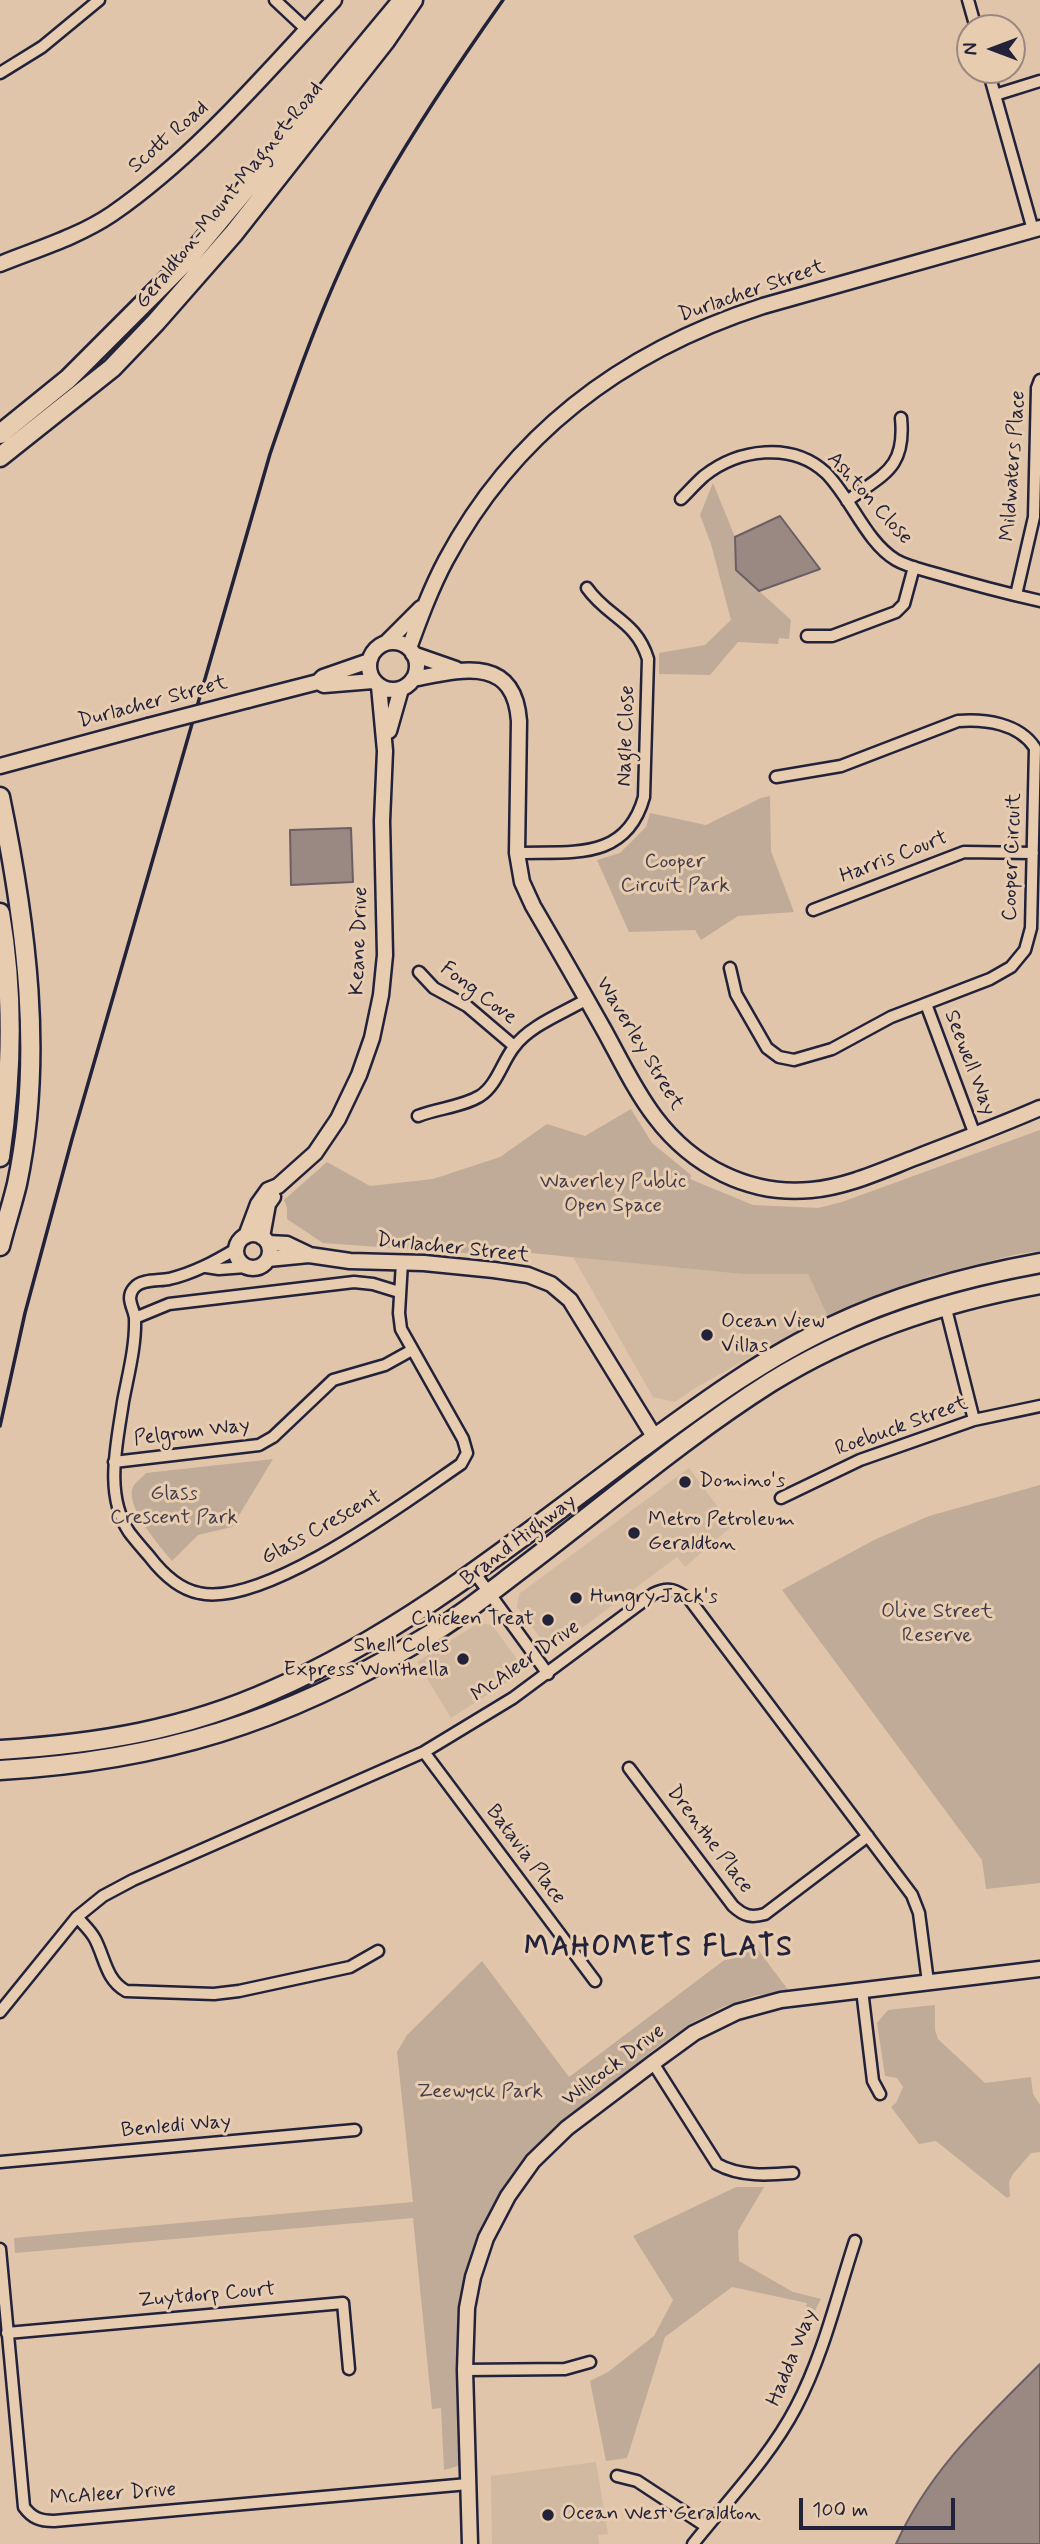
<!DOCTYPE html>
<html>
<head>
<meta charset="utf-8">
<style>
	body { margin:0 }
	#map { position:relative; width:1040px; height:2544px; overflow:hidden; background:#e0c5aa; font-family:Mynerve,sans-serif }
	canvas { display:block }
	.north { position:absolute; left:956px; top:14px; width:70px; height:70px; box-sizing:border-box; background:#e8ccaf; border:2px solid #998881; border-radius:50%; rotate:270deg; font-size:19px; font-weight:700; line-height:28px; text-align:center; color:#22223b }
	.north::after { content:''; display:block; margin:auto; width:24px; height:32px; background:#22223b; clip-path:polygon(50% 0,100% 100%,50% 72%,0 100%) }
	.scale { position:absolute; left:799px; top:2498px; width:156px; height:32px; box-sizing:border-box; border:4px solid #22223b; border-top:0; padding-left:9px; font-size:21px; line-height:24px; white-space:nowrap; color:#22223b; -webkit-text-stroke:5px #e8ccaf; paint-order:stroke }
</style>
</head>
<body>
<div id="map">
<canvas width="1040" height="2544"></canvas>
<div class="north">N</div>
<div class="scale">100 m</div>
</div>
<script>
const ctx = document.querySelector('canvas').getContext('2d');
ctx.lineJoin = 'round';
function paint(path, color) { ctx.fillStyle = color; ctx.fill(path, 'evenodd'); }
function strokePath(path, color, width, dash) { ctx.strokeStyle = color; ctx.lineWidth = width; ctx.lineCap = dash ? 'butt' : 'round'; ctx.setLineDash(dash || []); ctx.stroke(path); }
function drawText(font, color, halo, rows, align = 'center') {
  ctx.font = font + ' Mynerve,sans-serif'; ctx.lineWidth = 6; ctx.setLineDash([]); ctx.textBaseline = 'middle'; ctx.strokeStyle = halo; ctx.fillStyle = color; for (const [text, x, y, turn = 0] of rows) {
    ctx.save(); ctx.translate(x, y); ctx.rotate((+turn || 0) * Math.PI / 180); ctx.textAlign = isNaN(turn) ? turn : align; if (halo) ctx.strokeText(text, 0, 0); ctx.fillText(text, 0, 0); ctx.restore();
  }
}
const built = new Path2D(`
	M573,1257L742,1274H808L829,1319L763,1350L695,1388L675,1402L653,1397Z
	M689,1468L732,1526L685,1567L677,1557L558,1646L545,1644L517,1607L519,1594Z
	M478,1623L492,1625L519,1662L518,1675L451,1718L417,1662Z
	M596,2462L608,2534L598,2535L599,2544H492L491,2476Z`);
const green = new Path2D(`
	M713,483L735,537L736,570L791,620L789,639L779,638L778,644L738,642L710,675L659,674V653L705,645L731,620L711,544L700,515Z
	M770,796L771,851L794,912L738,916L701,940L695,930L629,932L597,860L620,853L646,827L650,813L706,825L761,798Z
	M631,1109L652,1143L691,1175L690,1179L753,1205L818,1208L842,1202L1040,1130V1251L1018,1254L927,1277L829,1319L808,1274H742L521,1252V1257L323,1243L287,1219V1208L284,1200L327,1162L370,1186L433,1179L500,1157L547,1124L585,1136Z
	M273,1459L232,1527L198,1535L172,1561C161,1547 122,1504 134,1485C137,1481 143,1477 146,1473Z
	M1040,1485V1883L986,1889L982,1860L782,1590L874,1540L929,1516Z
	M751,1940L788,1990L754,1996L723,2007L693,2022L652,2051L550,2135L531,2157L463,2292L457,2324L458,2466L444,2470L441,2408L432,2409L413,2218L15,2253L14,2238L413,2202L397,2052L407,2035L482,1961L569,2077Z
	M935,2005V2030L938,2039L985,2083L1031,2077L1033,2094L1040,2105V2152L1031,2153L1013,2174L1009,2182L1010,2196L1007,2198L936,2141L919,2144L891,2107L896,2103L903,2087L897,2078L885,2076L877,2023L888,2010Z
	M736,2187H764L738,2231L739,2261L793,2292L821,2299L799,2342L807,2303L732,2287L665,2337L627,2458L606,2461L590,2381L608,2372L654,2336L673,2300L633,2236Z`);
const water = new Path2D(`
	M780,516L820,569L759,591L736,570L735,537Z
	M351,828L353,882L291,885L290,830Z
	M1040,2364V2544H896C929,2471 984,2420 1040,2364Z`);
const street = new Path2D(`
	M275,0L307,30
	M968,0L976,28
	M988,70L1033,230
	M0,73L42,47L99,0
	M995,95L1040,81
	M681,499C688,492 696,483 704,476C738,449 792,441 826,473C851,498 866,542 896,560C908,567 924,570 937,574C971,584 1005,593 1040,601
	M847,501C883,474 906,469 901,418
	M1016,595L1034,517L1037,388L1040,380
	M807,636H832L896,612L904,604L914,567
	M517,853C571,851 626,862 644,797L648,659C636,620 608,618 587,588
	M813,910L964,852L1033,853
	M730,968L736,994L767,1048L779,1057L794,1060L832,1049L891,1017L990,979L1011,967L1025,950L1031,928L1035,748C1019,723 985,719 958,721L841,766L776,777
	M419,972L434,988L467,1006L514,1046
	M926,1004L975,1135
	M418,1116C438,1108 462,1107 480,1096C497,1085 502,1062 514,1047C530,1025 564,1013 587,999
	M236,1249C214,1262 194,1273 169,1279C158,1281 141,1279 134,1288C125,1298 134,1308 135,1318C136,1346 128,1375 123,1402C117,1444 104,1494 129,1532C135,1540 142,1548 149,1556C162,1573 178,1589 199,1593C264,1608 407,1501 461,1464L467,1453L463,1439L401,1329L399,1313L402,1262
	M206,1267L219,1269L246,1267
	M945,1305L974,1420
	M135,1318L169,1304L354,1282L373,1284L399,1292
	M114,1462L259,1445L273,1437L333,1380L385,1365L412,1350
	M781,1498L860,1460L974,1420L1040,1406
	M474,1572L548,1674
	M424,1752L595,1981
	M629,1768L733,1906C744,1916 751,1918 765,1914L868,1836
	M77,1917C83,1924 91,1931 95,1939C105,1958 106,1980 126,1991L214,1994L239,1991L350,1967L378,1951
	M862,1990L873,2081L880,2094
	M0,2012L77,1917L103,1896L133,1880L424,1752L513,1698L653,1594C669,1586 676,1590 690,1600L912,1895L919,1913L928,1982
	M653,2063L717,2164C740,2177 768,2175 793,2173
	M0,2162L355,2130
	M0,2249L24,2507C32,2518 40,2521 54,2521L468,2484
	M7,2333L343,2303L349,2369
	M465,2370L565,2369L590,2362
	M617,2476L637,2481L707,2527
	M693,2544C728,2500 770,2457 796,2407C823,2356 837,2296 855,2241`);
const secondary = new Path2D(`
	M0,264C37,249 78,237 112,214C197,155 264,75 334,0
	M369 666a24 24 0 1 1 48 0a24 24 0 1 1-48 0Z
	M386,643L421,608
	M409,648C420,618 431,588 446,560C515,431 627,350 763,306L1040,228
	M413,654L456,669
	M413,679C460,670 514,654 519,721L517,853L522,882L533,906C557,947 581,989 604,1030C620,1059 635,1091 655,1117C692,1166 749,1196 811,1190C847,1187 883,1170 917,1157C958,1141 999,1126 1040,1108
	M318,682L324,685L373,681
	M248,700L318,682L323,677L369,661
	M389,731L401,689
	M0,766L148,726
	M236 1251a17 17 0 1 1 34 0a17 17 0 1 1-34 0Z
	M246,1236L258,1204L268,1190L278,1186L315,1153L338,1119L359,1075L372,1038L381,995L385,955L382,821L385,751L379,686
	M262,1237L268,1204L273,1197
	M268,1243L287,1244L308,1254
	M268,1259L309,1255L350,1261L424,1263L494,1270L528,1275L551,1284L570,1300L655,1438
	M470,2544L465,2370L467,2308L473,2277L486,2238L508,2196L533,2161L567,2128L653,2063L694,2033L737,2012L781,2000L1040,1969`);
const highway = new Path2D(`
	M0,434L68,379L185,262L397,7
	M0,457L112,368L156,322L234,233L385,41L413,0
	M0,797C26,923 44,1057 17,1184C12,1205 5,1226 0,1246
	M0,913C14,994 12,1076 0,1157
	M0,1750C97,1744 184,1730 273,1690C406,1632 520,1538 636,1452C699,1406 762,1359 833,1326C899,1294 969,1276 1040,1263
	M0,1770C161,1761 284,1722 421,1640C457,1619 489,1593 522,1568C604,1506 684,1437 771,1382C853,1331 946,1301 1040,1284`);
const rail = new Path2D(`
	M0,1426L25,1313L72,1139L270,454C301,363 334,272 381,188C418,123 460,61 503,0`);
const secondaryBridge = new Path2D(`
	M148,726L248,700`);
const markers = [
	[707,1335,7,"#22223b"],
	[685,1482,7,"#22223b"],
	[634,1533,7,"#22223b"],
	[576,1598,7,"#22223b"],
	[548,1620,7,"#22223b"],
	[463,1659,7,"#22223b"],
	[548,2515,7,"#22223b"]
];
const streetNames = [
	["Scott Road",169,138,-41],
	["Geraldton-Mount Magnet Road",230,196,-51],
	["Durlacher Street",752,292,-19],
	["Mildwaters Place",1014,466,-86],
	["Ashton Close",869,499,48],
	["Durlacher Street",153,703,-15],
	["Nagle Close",627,736,-88],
	["Cooper Circuit",1013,857,-88],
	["Harris Court",894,858,-21],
	["Keane Drive",360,941,-88],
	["Fong Cove",478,994,37],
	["Waverley Street",639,1044,59],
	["Seewell Way",969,1063,69],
	["Durlacher Street",453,1249,6],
	["Roebuck Street",902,1427,-20],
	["Pelgrom Way",192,1433,-7],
	["Glass Crescent",322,1528,-29],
	["Brand Highway",519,1541,-37],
	["McAleer Drive",526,1662,-35],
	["Drenthe Place",709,1840,53],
	["Batavia Place",525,1855,53],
	["Willcock Drive",614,2066,-37],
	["Benledi Way",176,2127,-5],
	["Zuytdorp Court",207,2296,-5],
	["Hadda Way",793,2358,-68],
	["McAleer Drive",113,2495,-4]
];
const parkNames = [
	["Cooper",675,863],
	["Circuit Park",675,887],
	["Waverley Public",613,1183],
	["Open Space",613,1207],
	["Glass",174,1495],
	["Crescent Park",174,1519],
	["Olive Street",937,1613],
	["Reserve",937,1637],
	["Zeewyck Park",480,2093]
];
const poiNames = [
	["Ocean View",721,1323],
	["Villas",721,1347],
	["Domino's",699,1482],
	["Metro Petroleum",648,1521],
	["Geraldton",648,1545],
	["Hungry Jack's",590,1598],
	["Chicken Treat",534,1620,"right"],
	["Shell Coles",449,1647,"right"],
	["Express Wonthella",449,1671,"right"],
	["Ocean West Geraldton",562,2515]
];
const districtNames = [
	["MAHOMETS FLATS",659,1949]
];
paint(built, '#d0b8a1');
paint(green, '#c0aa98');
paint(water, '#9a8882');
strokePath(water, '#6a5f66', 2);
strokePath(street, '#22223b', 15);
strokePath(secondary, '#22223b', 19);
strokePath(highway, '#22223b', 23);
strokePath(street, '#e8ccaf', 10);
strokePath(secondary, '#e8ccaf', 14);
strokePath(highway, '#e8ccaf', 18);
strokePath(rail, '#22223b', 3.5);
strokePath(secondaryBridge, '#22223b', 19, []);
strokePath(secondaryBridge, '#e8ccaf', 14);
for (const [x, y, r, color] of markers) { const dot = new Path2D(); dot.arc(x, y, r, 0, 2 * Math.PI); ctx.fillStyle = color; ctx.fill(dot); strokePath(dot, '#e8ccaf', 2.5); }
drawText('21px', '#22223b', '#e8ccaf', streetNames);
drawText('21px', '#423d4e', '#e8ccaf', parkNames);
drawText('21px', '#22223b', '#e8ccaf', poiNames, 'left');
ctx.letterSpacing = '2px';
drawText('bold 28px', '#22223b', '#e8ccaf', districtNames);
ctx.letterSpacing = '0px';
</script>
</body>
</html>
